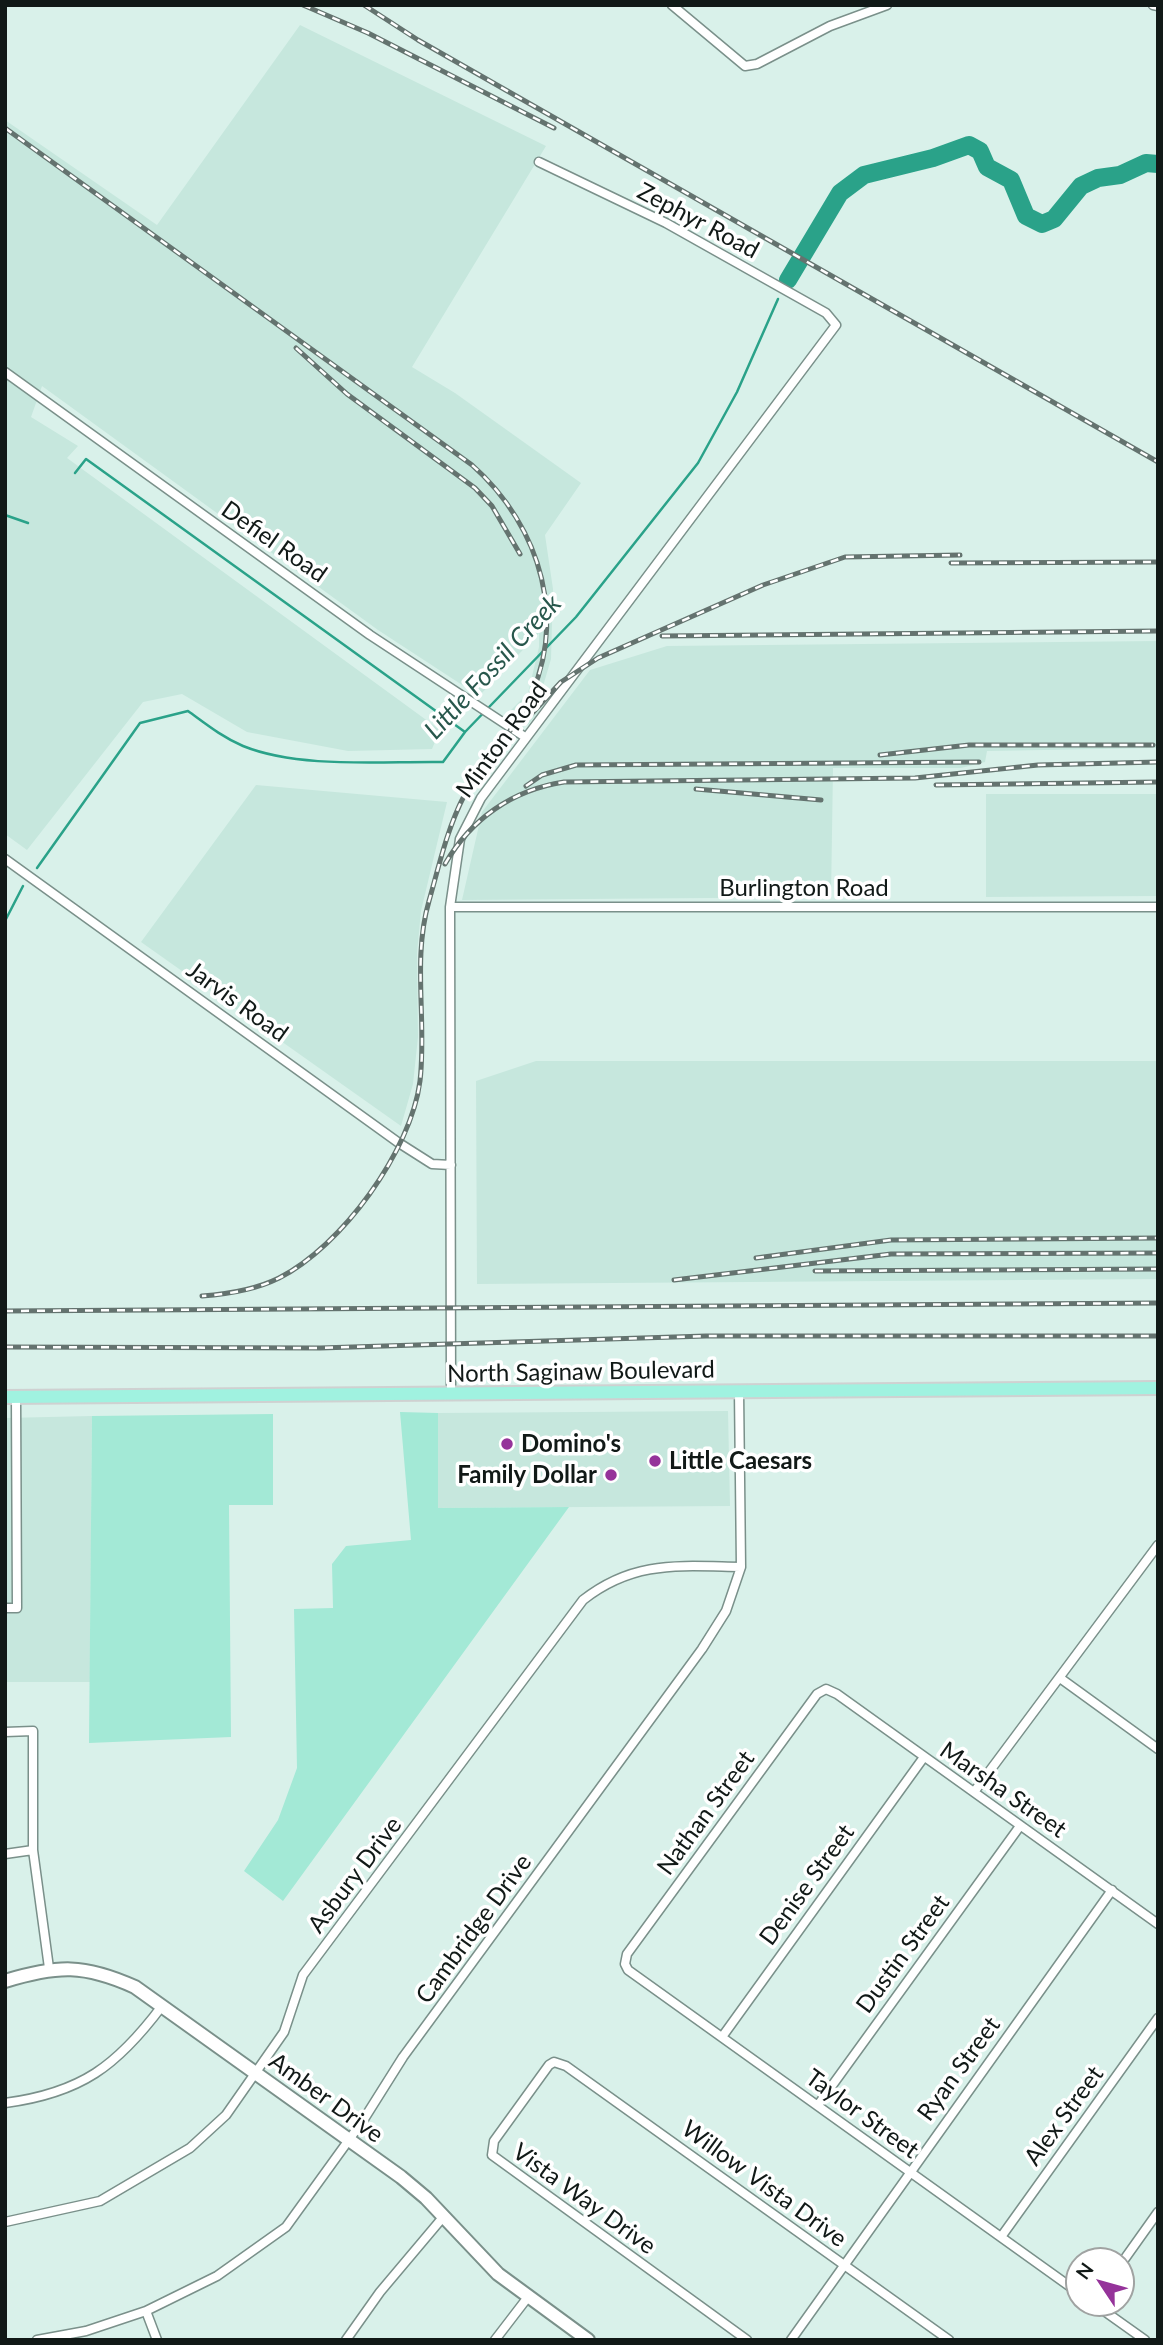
<!DOCTYPE html>
<html>
<head>
<meta charset="utf-8">
<style>
	body { margin:0 }
	#map { position:relative; width:1163px; height:2345px; overflow:hidden; background:#d9f1ea; font-family:Lato,sans-serif }
	canvas { display:block }
	.frame { position:absolute; inset:0; border:7px solid #111917; pointer-events:none }
	.north { position:absolute; left:1065px; top:2247px; width:70px; height:70px; box-sizing:border-box; background:#fff; border:2px solid #a0a3a2; border-radius:50%; rotate:306deg; font-size:19px; font-weight:700; line-height:28px; text-align:center; color:#111917 }
	.north::after { content:''; display:block; margin:auto; width:24px; height:32px; background:#95339a; clip-path:polygon(50% 0,100% 100%,50% 72%,0 100%) }
</style>
</head>
<body>
<div id="map">
<canvas width="1163" height="2345"></canvas>
<div class="frame"></div>
<div class="north">N</div>
</div>
<script>
const ctx = document.querySelector('canvas').getContext('2d');
ctx.lineJoin = 'round';
function paint(path, color) { ctx.fillStyle = color; ctx.fill(path, 'evenodd'); }
function strokePath(path, color, width, dash) { ctx.strokeStyle = color; ctx.lineWidth = width; ctx.lineCap = dash ? 'butt' : 'round'; ctx.setLineDash(dash || []); ctx.stroke(path); }
function drawText(font, color, halo, rows, align = 'center') {
  ctx.font = font + ' Lato,sans-serif'; ctx.lineWidth = 7; ctx.setLineDash([]); ctx.textBaseline = 'middle'; ctx.strokeStyle = halo; ctx.fillStyle = color; for (const [text, x, y, turn = 0] of rows) {
    ctx.save(); ctx.translate(x, y); ctx.rotate((+turn || 0) * Math.PI / 180); ctx.textAlign = isNaN(turn) ? turn : align; if (halo) ctx.strokeText(text, 0, 0); ctx.fillText(text, 0, 0); ctx.restore();
  }
}
const built = new Path2D(`
	M300,25L546,146L412,367L455,393L581,483L545,535L553,589L551,659L541,693L549,698L528,725L510,711L528,693L539,647V633L479,696L378,630L42,386L31,417L78,446L67,458L440,730L432,749L348,751L247,732L182,694L143,702L27,850L5,834V120L157,225Z
	M1158,641V748L987,751L985,762L961,768H833L831,897L462,900L482,812L590,670L667,646Z
	M256,785L447,802L421,911L417,953L418,1037L413,1084L401,1126L141,942Z
	M986,794H1158V896L986,897Z
	M536,1061H1158V1279L477,1284L476,1081Z
	M728,1411L730,1506L438,1508V1413Z
	M92,1416L90,1682H5V1418Z`);
const green = new Path2D(`
	M400,1412L438,1413V1508L569,1507L283,1901L244,1871L278,1820L297,1768L294,1609L333,1608L332,1564L346,1546L411,1540Z
	M273,1414V1505H229L231,1737L89,1743L92,1416Z`);
const stream = new Path2D(`
	M75,473L86,459L465,732
	M5,515L28,523
	M37,868L140,723L188,711C206,724 222,737 243,746C300,769 381,761 443,762L465,732L576,617L698,463L737,392L778,299
	M5,921L23,886`);
const river = new Path2D(`
	M788,280L840,193L864,175L933,158L969,145L980,151L987,167L1011,180L1026,216L1042,224L1054,219L1081,186L1098,178L1120,175L1146,163L1158,164`);
const street = new Path2D(`
	M672,5L745,66L757,64L830,26L887,5
	M1153,5L1158,6
	M5,372L370,635L525,737
	M5,859L399,1143L432,1164L451,1165
	M450,907H1158
	M451,1394L450,907L460,839L481,798L836,325L826,313L666,223L539,162
	M5,1608H17L16,1397
	M1060,1678L1158,1749
	M5,1732L33,1731V1850L49,1968
	M974,1792L1158,1545
	M5,1854L33,1850
	M722,2037L924,1757
	M5,2103C81,2093 117,2066 162,2006
	M818,2105L1020,1826
	M5,2222L100,2201L190,2148L226,2115L284,2032L303,1975L583,1600C634,1560 679,1566 741,1567
	M1001,2237L1158,2018
	M1121,2264L1158,2212
	M1079,2293L628,1970L625,1964L627,1954L817,1694L826,1689L837,1694L1158,1924
	M1093,2303L1145,2340
	M146,2311L157,2340
	M37,2340L86,2331L146,2311L217,2276L286,2227L364,2119L403,2057L702,1649L726,1611L741,1567L739,1391
	M346,2340L380,2292L444,2216
	M495,2340L528,2297
	M747,2340L492,2155L494,2141L549,2065L554,2062L566,2066L949,2340
	M791,2340L1112,1890`);
const secondary = new Path2D(`
	M5,1981C58,1965 84,1964 135,1987L401,2177L426,2198L498,2274L588,2340`);
const primary = new Path2D(`
	M5,1397L1158,1388`);
const rail = new Path2D(`
	M303,5L368,33L554,128
	M364,5L418,40L1158,462
	M5,128L472,465C541,526 571,625 524,709C507,740 481,764 464,796C447,829 439,866 429,901C412,959 427,1022 420,1081C411,1151 342,1246 279,1278C255,1290 229,1294 202,1296
	M296,348L347,394L475,488L492,506L520,554
	M951,563L1158,562
	M662,636L1158,631
	M523,723L561,682L598,658L763,585L845,557L960,555
	M880,755L969,745H1153
	M936,785L1158,782
	M526,786L542,775L576,765L979,762
	M696,789L821,800
	M445,864C471,819 512,790 564,782L915,778L1038,765L1158,762
	M756,1258L891,1240L1158,1238
	M815,1271L1158,1269
	M674,1280L891,1254L1158,1253
	M5,1311L1158,1303
	M5,1347L320,1348L706,1336H1158`);
const markers = [
	[507,1444,7,"#95339a"],
	[655,1461,7,"#95339a"],
	[611,1475,7,"#95339a"]
];
const streetNames = [
	["Zephyr Road",698,221,28],
	["Defiel Road",274,542,35],
	["Minton Road",502,740,-54],
	["Burlington Road",804,888],
	["Jarvis Road",237,1002,36],
	["North Saginaw Boulevard",581,1372,-1],
	["Marsha Street",1003,1790,35],
	["Nathan Street",706,1813,-54],
	["Asbury Drive",355,1875,-53],
	["Denise Street",807,1885,-54],
	["Cambridge Drive",474,1929,-54],
	["Dustin Street",903,1954,-54],
	["Ryan Street",959,2069,-54],
	["Amber Drive",326,2098,36],
	["Taylor Street",862,2114,36],
	["Alex Street",1064,2116,-54],
	["Willow Vista Drive",764,2184,36],
	["Vista Way Drive",584,2199,36]
];
const poiNames = [
	["Domino's",521,1444],
	["Little Caesars",669,1461],
	["Family Dollar",597,1475,"right"]
];
const waterNames = [
	["Little Fossil Creek",493,667,-47]
];
paint(built, '#c6e7dd');
paint(green, '#a3e9d6');
strokePath(stream, '#2aa289', 2.5);
strokePath(river, '#2aa289', 18);
strokePath(street, '#7a908a', 11);
strokePath(secondary, '#7a908a', 16);
strokePath(primary, '#cfd1d1', 16);
strokePath(street, '#fff', 8);
strokePath(secondary, '#fff', 12);
strokePath(primary, '#a0f2e0', 12);
strokePath(rail, '#64736f', 5);
strokePath(rail, '#fff', 2.5, [8]);
for (const [x, y, r, color] of markers) { const dot = new Path2D(); dot.arc(x, y, r, 0, 2 * Math.PI); ctx.fillStyle = color; ctx.fill(dot); strokePath(dot, '#fff', 2.5); }
drawText('24px', '#111917', '#fff', streetNames);
drawText('bold 24px', '#111917', '#fff', poiNames, 'left');
drawText('italic 26px', '#28574c', '#fff', waterNames);
</script>
</body>
</html>
